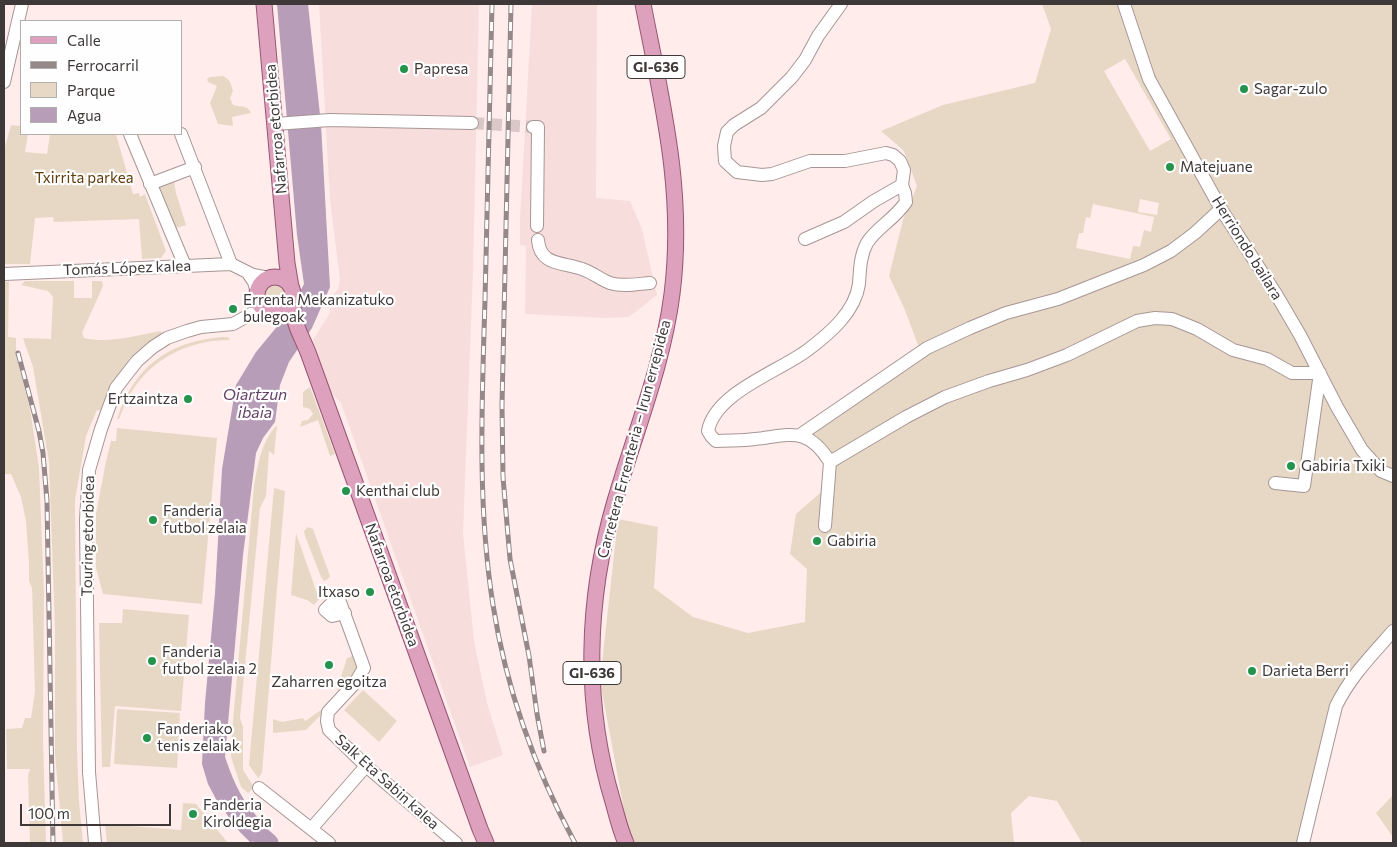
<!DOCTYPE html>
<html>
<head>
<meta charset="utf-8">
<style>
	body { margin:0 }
	#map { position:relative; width:1397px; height:847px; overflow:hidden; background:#ffeceb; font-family:Commissioner,sans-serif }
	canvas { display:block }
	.frame { position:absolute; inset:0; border:5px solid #3f3838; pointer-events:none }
	.legend { position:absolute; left:20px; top:20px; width:162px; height:115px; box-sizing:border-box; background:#fefefe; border:1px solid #b2afaf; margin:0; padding:6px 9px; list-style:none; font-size:15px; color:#3f3838 }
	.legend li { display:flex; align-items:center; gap:10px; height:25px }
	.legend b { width:25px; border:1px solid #b2afaf }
	.scale { position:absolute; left:20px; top:804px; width:151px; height:22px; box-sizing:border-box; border:2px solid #3f3838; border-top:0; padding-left:6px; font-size:15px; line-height:18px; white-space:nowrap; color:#3f3838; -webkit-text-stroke:4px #fefefe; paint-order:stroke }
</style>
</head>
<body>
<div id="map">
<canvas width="1397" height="847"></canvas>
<div class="frame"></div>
<ul class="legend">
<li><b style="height:6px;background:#dea1bd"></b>Calle</li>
<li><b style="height:6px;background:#958888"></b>Ferrocarril</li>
<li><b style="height:14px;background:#e7d8c6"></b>Parque</li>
<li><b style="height:14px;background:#b79db7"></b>Agua</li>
</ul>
<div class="scale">100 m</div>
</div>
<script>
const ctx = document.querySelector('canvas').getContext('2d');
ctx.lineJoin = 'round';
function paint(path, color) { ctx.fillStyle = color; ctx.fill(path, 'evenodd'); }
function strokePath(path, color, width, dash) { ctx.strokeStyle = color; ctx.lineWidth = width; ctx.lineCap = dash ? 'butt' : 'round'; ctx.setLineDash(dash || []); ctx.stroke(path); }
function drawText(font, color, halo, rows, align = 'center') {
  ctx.font = font + ' Commissioner,sans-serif'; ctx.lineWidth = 4.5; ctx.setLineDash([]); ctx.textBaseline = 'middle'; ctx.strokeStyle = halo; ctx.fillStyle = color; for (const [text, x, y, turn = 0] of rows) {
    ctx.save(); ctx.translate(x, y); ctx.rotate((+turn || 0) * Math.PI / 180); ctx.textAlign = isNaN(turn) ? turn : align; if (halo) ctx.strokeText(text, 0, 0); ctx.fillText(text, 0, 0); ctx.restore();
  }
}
const built = new Path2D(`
	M319,4H479L473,272L463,533L474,641L487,703L503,755L470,767L341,403L329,390L313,340L330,313V306L334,294L338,289L340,280L330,200Z
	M532,4H597L596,198L630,201L642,229L657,295L629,317L605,318L525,314L526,246L520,245V219Z`);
const green = new Path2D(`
	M1042,4H1393V624L1351,671L1299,843H1082L1057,801L1029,796L1011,813L1014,843H635L627,826L600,681L618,519L658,527L654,588L693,617L748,633L805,622L807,569L790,554L796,514L820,493L828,460L813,433L921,353L905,310L889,276L903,220L917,186L904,151L881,131L943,105L1035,83L1051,29ZM1125,59L1171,139L1150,151L1104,71ZM1140,199L1159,203L1157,215L1138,212ZM1093,204L1154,217L1151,232L1144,230L1140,247L1133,246L1130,259L1076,248L1079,233H1083L1086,217L1090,218Z
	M223,76C230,79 231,84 233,91L230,98L233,105C241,108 247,104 251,113L232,117L233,126L218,124L210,103L217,86L208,82L207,79L210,77Z
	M11,125L21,126V134H28L25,152L47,154L50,134H116L133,194L139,193L140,197L145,194L166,251L161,258L142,259L139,219L54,222L53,217L35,218L30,264H4V150Z
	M174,181L176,193L186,225L176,228L159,186Z
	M9,281L8,337L16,338V355L30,409L39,468L44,593L43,740L46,843H30L28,775L30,769H7L6,729L22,728L25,718H31L35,692L32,588L29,581V563L26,521L21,497L11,474H4V282Z
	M25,281H74V298H92V281H102L103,286L82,333L84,338C109,344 136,335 161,331V335L130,358L116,382L102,411L97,410L86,436L75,500L77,751L79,801L83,843H63L55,755V629L49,462L33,367L23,338L51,339L53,297L48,291L21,285Z
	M263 295a12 12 0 1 1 24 0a12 12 0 1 1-24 0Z
	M222,337H228L230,340C190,340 154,357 132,391C126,399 123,410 119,419H117C134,367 167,342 222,337Z
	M310,387L335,454L330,456L318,420L300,427L302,421L308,420L313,414L310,409L303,407V392Z
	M277,425L274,455L269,451L266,496L260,508L240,718L243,727V770L254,787L248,793L241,787L231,757L232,732L254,486C258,464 261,442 277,425Z
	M117,428L217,438L202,604L103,594L96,568V514L106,461L111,441H116Z
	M274,488L285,491L262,773L258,778L249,765Z
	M308,527L313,529L330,576L328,579L324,581L321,577L305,536L304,531Z
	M296,533L319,599L314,605L307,600L291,595Z
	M123,609L189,615L181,711L115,706L110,767H102L99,623H122Z
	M355,655L359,669L341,691L337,690L347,658Z
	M363,690L397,721L379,742L344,710Z
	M117,709L180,713L177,768L114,764Z
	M321,710L324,712L306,730L273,733V719L282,722L303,718L305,721Z
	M1393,795V837L1376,813Z
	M183,803L196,804L228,843H107L105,824L181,830Z`);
const water = new Path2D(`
	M277,4H308L321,124L330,287L312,328L289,362L280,385L275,422L263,438L256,453L243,555L225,757C230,771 235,785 243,798C249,808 258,816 264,827L251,843L239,831L217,801L208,784L202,764L205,703L215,593L222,469L236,385L256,352L290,311L304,284L297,235Z`);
const river = new Path2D(`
	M241,817L247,824L269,843`);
const minorTunnel = new Path2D(`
	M472,123L533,127`);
const minor = new Path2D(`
	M1124,4L1149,79L1221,209L1276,294L1300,335L1337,407L1362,450L1381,471L1393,476
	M4,82L22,4
	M275,124L330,120L472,123
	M533,127H538L537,226
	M130,134L185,266
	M181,134L231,264
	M150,184L195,167
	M902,185L905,193L906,202C894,220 877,227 867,243C860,256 860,270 859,284C855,312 830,333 809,349C781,371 715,392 708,431L711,436L716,441C729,440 742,441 755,439C791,435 807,426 830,462L906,417L945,397L989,381L1027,370L1067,355L1137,321L1155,318L1172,319L1197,329L1233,350L1267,359L1292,373H1320L1304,486L1275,483
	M805,239L844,222L874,201L902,185L904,170L900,161L893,155L886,153L845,161H810L772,174L762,175L737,172L725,161L724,146L727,132L734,125L761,108L792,77L805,60L818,36L841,4
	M538,240C540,266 563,262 582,269C592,272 601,280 610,283C623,287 637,284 650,283
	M248,273L254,282L257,293
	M4,274L231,264L253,275L269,278
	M800,435L927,348L970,328L1006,313L1058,299L1144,265L1171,251L1195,233L1221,209
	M825,526L830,462
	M345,613L332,616L325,610L331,604L340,602L364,668L355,683L328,712L327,721L329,730L366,766L456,843
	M259,788L329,843
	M311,829L366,766
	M95,843L89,772L86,520L89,470L101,429L116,388L137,361L153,347L167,338L187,331L201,327L233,324L251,314L266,311
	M1303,843L1336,706C1350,677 1372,655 1393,631`);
const major = new Path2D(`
	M264,4L287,263L291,287
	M257 295a18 18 0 1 1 36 0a18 18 0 1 1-36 0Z
	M293,299C291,322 302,336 309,355L480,829L486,843
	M626,843C620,830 617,816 613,802C583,703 586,600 615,501C635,432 663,365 672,294C685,192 662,102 643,4`);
const rail = new Path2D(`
	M492,4C490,103 487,201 485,300C482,401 477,504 493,605C506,688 535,769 575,843
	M511,4L502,405L503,477L510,559L529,656L537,714L544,751
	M18,353L39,431L43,453L47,501L53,843`);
const markers = [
	[404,69,5,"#24944d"],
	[1244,89,5,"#24944d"],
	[1170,167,5,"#24944d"],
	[233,309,5,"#24944d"],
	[188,399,5,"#24944d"],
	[1291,466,5,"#24944d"],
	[346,491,5,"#24944d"],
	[153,520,5,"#24944d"],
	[817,541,5,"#24944d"],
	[370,592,5,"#24944d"],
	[152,661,5,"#24944d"],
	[329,665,5,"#24944d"],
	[1252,671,5,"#24944d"],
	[147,738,5,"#24944d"],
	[193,814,5,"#24944d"]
];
const shields = [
	[656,67,58],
	[592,673,58]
];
const shieldNames = [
	["GI-636",656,67],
	["GI-636",592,673]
];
const poiNames = [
	["Papresa",414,69],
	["Sagar-zulo",1254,89],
	["Matejuane",1180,167],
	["Errenta Mekanizatuko",243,300],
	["bulegoak",243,317],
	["Ertzaintza",178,399,"right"],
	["Gabiria Txiki",1301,466],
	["Kenthai club",356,491],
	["Fanderia",163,511],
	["futbol zelaia",163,528],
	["Gabiria",827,541],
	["Itxaso",360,592,"right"],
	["Fanderia",162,652],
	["futbol zelaia 2",162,669],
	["Darieta Berri",1262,671],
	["Zaharren egoitza",329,682,"center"],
	["Fanderiako",157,729],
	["tenis zelaiak",157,746],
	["Fanderia",203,805],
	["Kiroldegia",203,822]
];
const streetNames = [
	["Nafarroa etorbidea",276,129,-95],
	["Herriondo bailara",1247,248,58],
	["Tomás López kalea",127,268,-2],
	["Carretera Errenteria – Irun errepidea",634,439,-75],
	["Touring etorbidea",88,536,-89],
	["Nafarroa etorbidea",392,585,70],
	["Salk Eta Sabin kalea",387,782,42]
];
const parkNames = [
	["Txirrita parkea",84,178]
];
const waterNames = [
	["Oiartzun",255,395],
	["ibaia",255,413]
];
paint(built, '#f8dddd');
paint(green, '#e7d8c6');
paint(water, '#b79db7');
strokePath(river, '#b79db7', 19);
strokePath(minorTunnel, '#d9c8c7', 12, [12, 6]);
strokePath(minor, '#a79695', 14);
strokePath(major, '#985472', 17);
strokePath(minor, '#fff', 12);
strokePath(major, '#dea1bd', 15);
strokePath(rail, '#958888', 5);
strokePath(rail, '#fefefe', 3, [9]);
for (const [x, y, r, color] of markers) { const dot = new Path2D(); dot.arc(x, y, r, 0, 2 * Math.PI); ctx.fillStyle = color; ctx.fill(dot); strokePath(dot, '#fefefe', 2); }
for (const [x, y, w] of shields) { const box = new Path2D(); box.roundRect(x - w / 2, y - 11.5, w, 23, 4); ctx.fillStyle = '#fefefe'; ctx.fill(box); strokePath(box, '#3f3838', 1); }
drawText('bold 14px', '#3f3838', null, shieldNames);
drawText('15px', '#3f3838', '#fefefe', poiNames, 'left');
drawText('15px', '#3f3838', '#fefefe', streetNames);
drawText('15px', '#5d3c0a', '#fefefe', parkNames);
drawText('italic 16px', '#664167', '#fefefe', waterNames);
</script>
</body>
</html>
